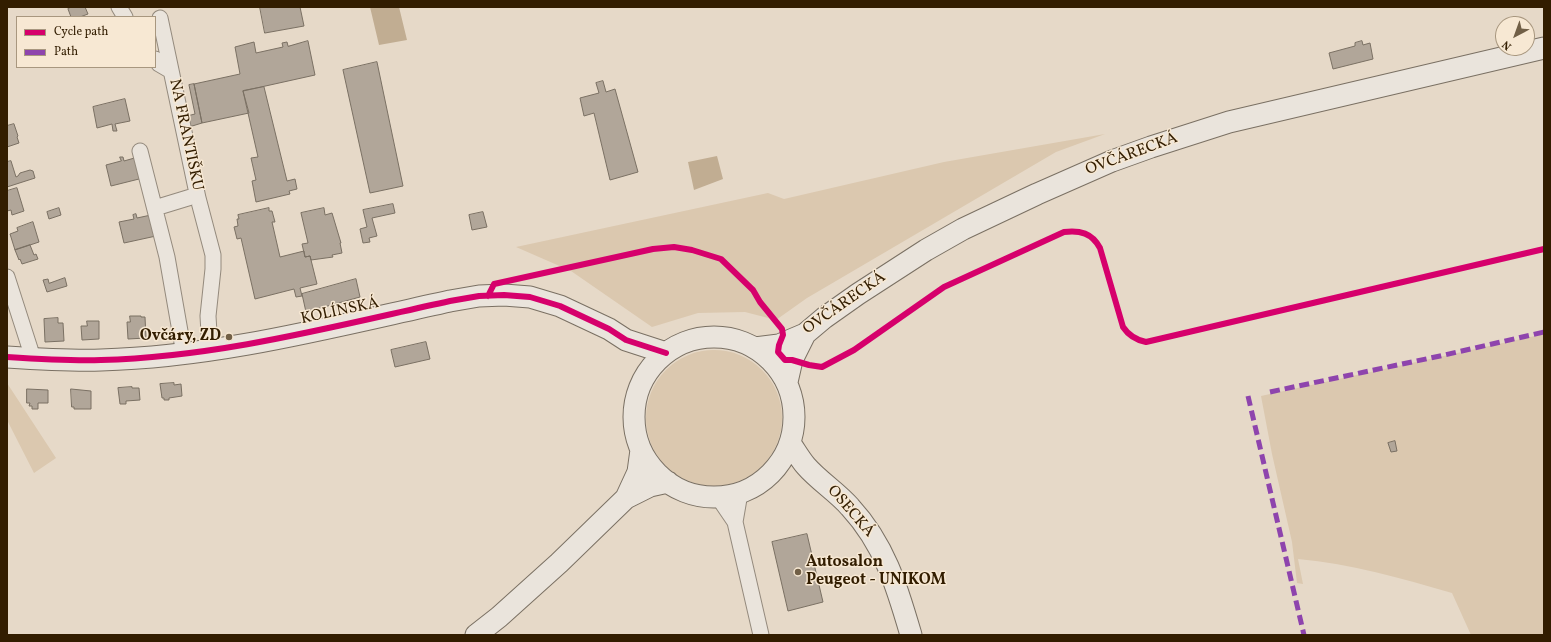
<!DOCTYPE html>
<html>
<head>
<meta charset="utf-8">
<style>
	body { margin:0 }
	#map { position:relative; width:1551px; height:642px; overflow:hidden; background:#e6d9c8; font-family:Vollkorn,serif }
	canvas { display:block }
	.frame { position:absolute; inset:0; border:8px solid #321d00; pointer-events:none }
	.legend { position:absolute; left:16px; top:16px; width:140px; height:52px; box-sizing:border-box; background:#f7e8d3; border:1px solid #a8977f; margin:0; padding:5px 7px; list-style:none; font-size:12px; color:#321d00 }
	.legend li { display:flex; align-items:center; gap:8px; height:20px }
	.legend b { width:20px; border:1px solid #a8977f }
	.north { position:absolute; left:1495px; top:16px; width:40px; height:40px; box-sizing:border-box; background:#f7e8d3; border:1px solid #a8977f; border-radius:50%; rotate:221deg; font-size:11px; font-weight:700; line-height:16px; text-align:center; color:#321d00 }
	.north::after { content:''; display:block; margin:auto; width:14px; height:18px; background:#715f46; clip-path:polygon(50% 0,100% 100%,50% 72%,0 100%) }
</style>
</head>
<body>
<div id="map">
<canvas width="1551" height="642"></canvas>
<div class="frame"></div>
<ul class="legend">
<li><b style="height:5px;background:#d6006c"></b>Cycle path</li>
<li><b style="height:5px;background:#8e44ad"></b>Path</li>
</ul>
<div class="north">N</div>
</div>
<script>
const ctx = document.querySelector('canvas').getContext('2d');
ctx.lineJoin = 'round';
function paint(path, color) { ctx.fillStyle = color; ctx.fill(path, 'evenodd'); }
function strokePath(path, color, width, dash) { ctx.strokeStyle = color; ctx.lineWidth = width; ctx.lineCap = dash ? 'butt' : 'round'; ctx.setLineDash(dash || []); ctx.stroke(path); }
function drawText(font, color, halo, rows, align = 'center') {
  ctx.font = font + ' Vollkorn,serif'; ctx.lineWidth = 3; ctx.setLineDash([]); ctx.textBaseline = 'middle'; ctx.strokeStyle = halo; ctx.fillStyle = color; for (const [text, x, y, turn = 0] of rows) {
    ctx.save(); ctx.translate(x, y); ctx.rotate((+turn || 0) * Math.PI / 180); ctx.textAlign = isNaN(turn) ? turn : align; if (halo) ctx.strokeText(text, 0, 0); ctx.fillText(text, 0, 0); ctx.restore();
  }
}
const green = new Path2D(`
	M1105,134L1056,152L807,298L776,320L745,312L698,313L652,327L571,271L516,247L768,193L784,199L944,162Z
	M1544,334V635H1471L1452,593C1400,578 1352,564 1298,559L1303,584L1297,583L1292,542L1272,454L1261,396Z
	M646 418a68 68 0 1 1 136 0a68 68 0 1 1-136 0Z
	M7,383L56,458L34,473L7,420Z`);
const water = new Path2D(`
	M370,7H399L407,40L379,45Z
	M717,156L723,179L694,190L688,162Z`);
const building = new Path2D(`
	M72,7H85L88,14L80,17H71L68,9Z
	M260,7H300L304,26L265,33Z
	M308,41L315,75L243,91L249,113L202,123L194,84L240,74L235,47L254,42L256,53L283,47L282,43L287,42L288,46Z
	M1362,41L1363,45L1370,43L1373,59L1333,69L1329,53L1355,46V43Z
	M377,62L403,186L370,193L343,70Z
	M603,81L606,92L615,89L638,172L610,180L594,113L584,116L580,98L599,93L596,83Z
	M194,84L202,123L189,127L187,116L195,114L189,85Z
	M264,87L287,181L295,179L297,189L289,191L290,194L256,202L252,181L256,180L251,158L258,157L243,91Z
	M125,99L130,121L115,124L117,131H113L112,124L97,128L93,107Z
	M14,124L18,136L17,137L19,143L7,147V126Z
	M120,157H123L124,161L138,157L143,178L111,186L106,165L121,161Z
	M11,161L16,177L18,176L20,173L30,170L33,171L35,178L7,187V162Z
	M17,188L24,211L12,215L11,210L7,211V191Z
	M393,204L395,213L372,218L377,236L369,238L370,242L363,243L360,229L367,227L363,210Z
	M59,208L61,215L49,219L47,212Z
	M269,208V211H272L275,222H272L280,257L304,251L305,257L310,256L317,284L300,288L302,296L296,297L294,289L255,299L241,238L237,239L234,227L238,226L237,219H239L238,215Z
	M324,208L325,215L332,213L341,243H340L342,253L332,255L333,257L311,260L310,256L305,257L302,244L308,243L301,213Z
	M483,212L487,227L472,230L469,215Z
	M136,214L137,218L151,215L156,236L124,243L119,222L134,219L133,215Z
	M33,222L39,242L15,250L10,234L18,231L17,228Z
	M30,245L34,255L36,254L38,259L22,264L20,259L19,260L15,250Z
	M65,278L67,286L47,292L43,280L48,279L49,283Z
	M356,279L360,297L306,312L302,294Z
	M130,316H141V317H145L146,338L128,339L127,322H130Z
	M58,318V323H63L64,341L45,342L44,319Z
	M87,321H99V339L82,340L81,326H87Z
	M426,342L430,359L395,367L391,350Z
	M174,383V385L181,384L182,396L169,398V400H164V398H162L160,384Z
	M132,387V388H139L140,400L126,401V404H120L118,388Z
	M27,389L48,390V403H38V409H32V406H29L30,403H27Z
	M71,389L91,391V409H74V407H72Z
	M1395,441L1397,451L1391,452L1388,443Z
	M807,534L823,602L788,611L772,542Z`);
const street = new Path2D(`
	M119,7L125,17
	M160,18L198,198
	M155,59L159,64L171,71
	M140,151L167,257L184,354
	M155,208L191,197L198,198L213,255V269L208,316L210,350
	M7,277L33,358
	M740,493L735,522L761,635
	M718,497L735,522`);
const secondary = new Path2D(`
	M634 417a80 80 0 1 1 160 0a80 80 0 1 1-160 0Z
	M755,348L779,345L805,334L824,318L858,294L926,250L963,229L1037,194L1112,161L1151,147L1229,122L1544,48
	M7,357C38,359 70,361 101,360C219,357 335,326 450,301L479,296L504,295L530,297L560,306L609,329L626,340L666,353
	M787,382L792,360L805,334
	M790,443C795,450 800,459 806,466C819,481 837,492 850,507C885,545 897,587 911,635
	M626,498L638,472L641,450
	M476,635L499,617L559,563L626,498L650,486L668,482`);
const quiet = new Path2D(`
	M1270,392L1440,356L1544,332
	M1248,396L1304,635`);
const cycleway = new Path2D(`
	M488,296L494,284L653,249L674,247L692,250L721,259L753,290L760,302L782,329L783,335L779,345L778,352L785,360H792L809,365L822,367L854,350L944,287L1064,232C1080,230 1092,233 1100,248L1123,327C1129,336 1136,340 1146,342L1544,249
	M7,357C38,359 70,361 101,360C219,357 335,326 450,301L479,296L504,295L530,297L560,306L609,329L626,340L666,353`);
const markers = [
	[229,337,4,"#715f46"],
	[798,572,4,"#715f46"]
];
const streetNames = [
	["NA FRANTIŠKU",185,135,78],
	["OVČÁRECKÁ",1132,155,-20],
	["OVČÁRECKÁ",845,304,-35],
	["KOLÍNSKÁ",340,312,-12],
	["OSECKÁ",850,512,49]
];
const poiNames = [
	["Ovčáry, ZD",221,337],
	["Autosalon",806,563,"left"],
	["Peugeot - UNIKOM",806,581,"left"]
];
paint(green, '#dbc8af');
paint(water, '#c1ad92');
paint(building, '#b1a699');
strokePath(building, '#7a7063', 1);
strokePath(street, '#948a7d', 17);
strokePath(secondary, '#7a7063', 23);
strokePath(street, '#eae4dc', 15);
strokePath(secondary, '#eae4dc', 21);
strokePath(quiet, '#8e44ad', 5, [10, 5]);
strokePath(cycleway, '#d6006c', 6);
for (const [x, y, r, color] of markers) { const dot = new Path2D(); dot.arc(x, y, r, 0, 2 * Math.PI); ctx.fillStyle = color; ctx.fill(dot); strokePath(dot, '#f7e8d3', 1.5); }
drawText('16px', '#321d00', '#f7e8d3', streetNames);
drawText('bold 16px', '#321d00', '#f7e8d3', poiNames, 'right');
</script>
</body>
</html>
